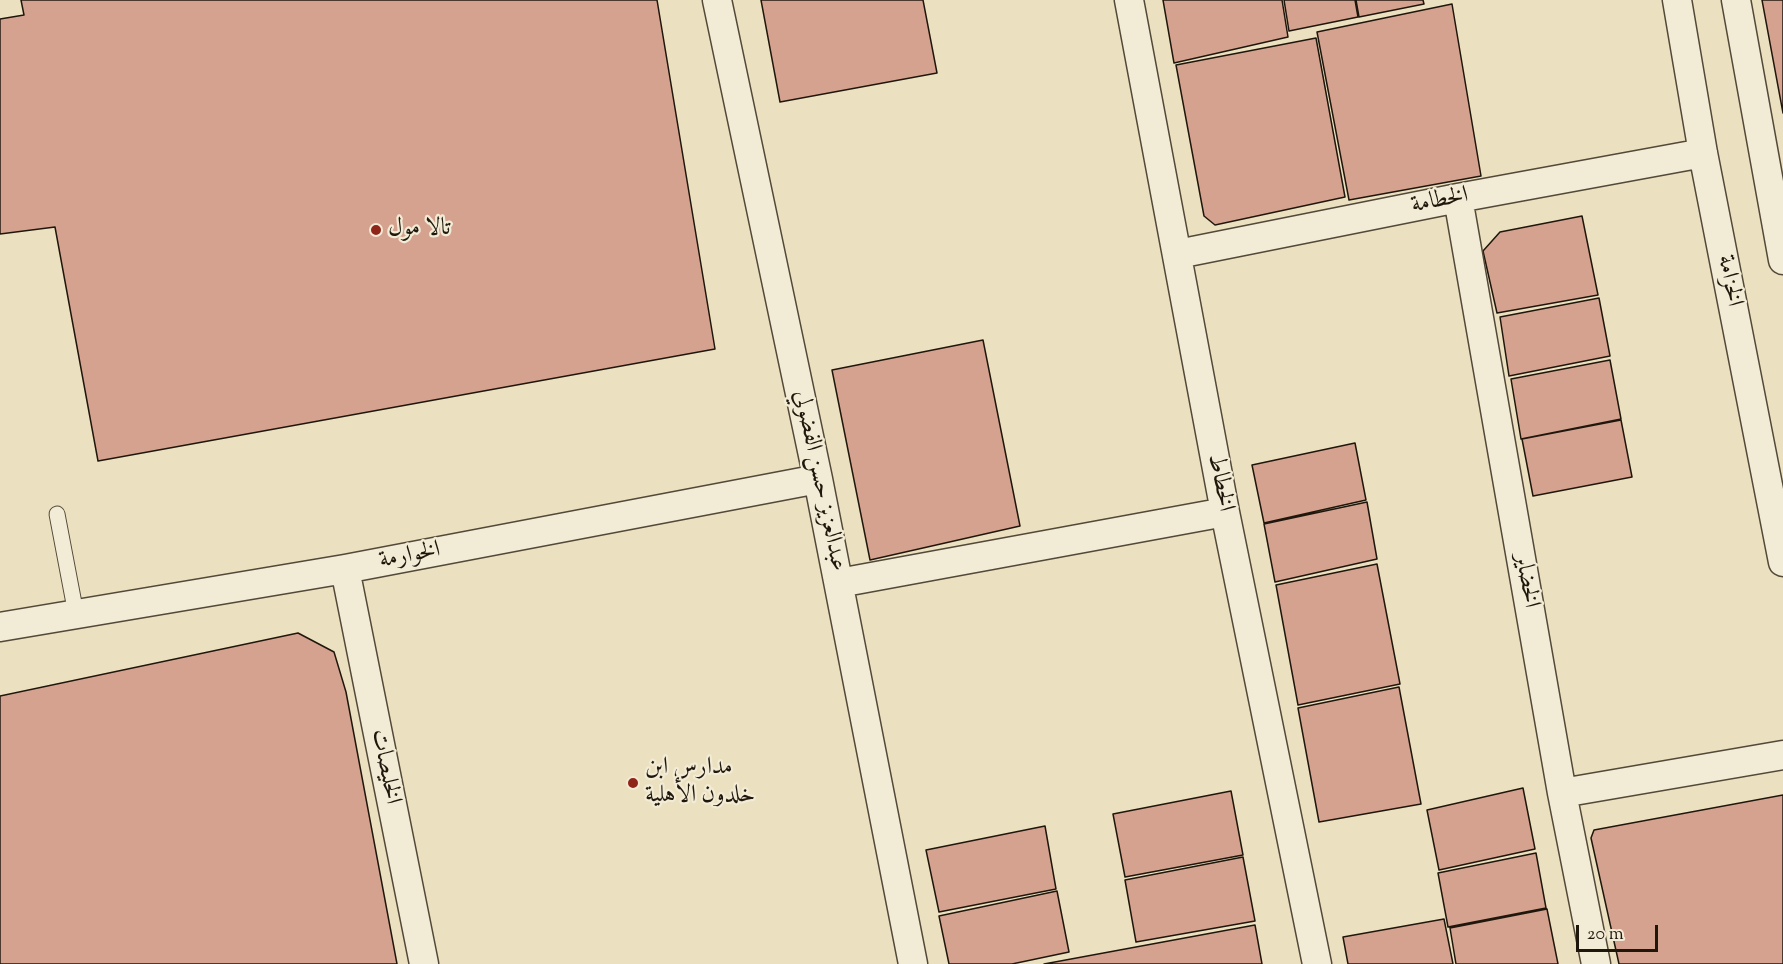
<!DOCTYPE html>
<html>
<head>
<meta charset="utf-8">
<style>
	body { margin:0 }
	#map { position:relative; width:1783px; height:964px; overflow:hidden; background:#ebe0bf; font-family:"Sorts Mill Goudy",serif }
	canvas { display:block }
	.scale { position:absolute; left:1576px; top:925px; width:82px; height:27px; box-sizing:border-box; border:3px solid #20170c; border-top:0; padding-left:8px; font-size:18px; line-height:21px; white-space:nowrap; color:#20170c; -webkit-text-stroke:4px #f2ebd5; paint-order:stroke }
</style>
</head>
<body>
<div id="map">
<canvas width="1783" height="964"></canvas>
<div class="scale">20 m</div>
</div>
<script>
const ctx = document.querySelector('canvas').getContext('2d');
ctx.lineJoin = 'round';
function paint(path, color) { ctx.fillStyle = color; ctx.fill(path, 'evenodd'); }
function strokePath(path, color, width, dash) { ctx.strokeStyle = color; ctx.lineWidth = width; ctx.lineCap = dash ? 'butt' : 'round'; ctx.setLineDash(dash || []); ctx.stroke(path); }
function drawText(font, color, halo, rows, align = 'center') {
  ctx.font = font + ' "Sorts Mill Goudy",Amiri,serif'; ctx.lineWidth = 4.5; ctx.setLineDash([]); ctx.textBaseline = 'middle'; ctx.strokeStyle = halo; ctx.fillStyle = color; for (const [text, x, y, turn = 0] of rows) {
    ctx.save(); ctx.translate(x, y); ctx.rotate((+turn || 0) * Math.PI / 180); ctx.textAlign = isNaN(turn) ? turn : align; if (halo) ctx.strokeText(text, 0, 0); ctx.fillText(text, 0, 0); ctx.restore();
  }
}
const building = new Path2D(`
	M21,0H657L715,349L98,461L55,227L0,234V19L24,15Z
	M761,0H923L937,73L780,102Z
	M1163,0H1282L1288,37L1174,63Z
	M1284,0H1355L1358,17L1289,31Z
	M1356,0H1423L1424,4L1359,17Z
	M1762,0H1783V113Z
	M1452,4L1481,176L1349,200L1317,32Z
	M1316,38L1345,197L1215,225L1204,216L1176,65Z
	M1582,216L1598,295L1497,313L1483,251L1500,232Z
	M1599,298L1610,356L1509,376L1500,317Z
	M983,340L1020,526L870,560L832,370Z
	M1610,360L1621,419L1521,439L1511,379Z
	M1621,420L1632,477L1533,496L1522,439Z
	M1355,443L1366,500L1264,523L1252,465Z
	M1367,502L1377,559L1275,582L1264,524Z
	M1377,564L1400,684L1298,705L1276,585Z
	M298,633L334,652L346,692L397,964H0V696Z
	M1399,687L1421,804L1319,822L1298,708Z
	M1523,788L1535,849L1439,870L1427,810Z
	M1231,791L1243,855L1125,877L1113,814Z
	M1783,795V964H1619L1591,838L1594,830Z
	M1045,826L1056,889L939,912L926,850Z
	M1536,853L1546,908L1448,927L1438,873Z
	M1243,857L1255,921L1136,942L1125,880Z
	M1057,891L1069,952L1012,964H949L939,916Z
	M1547,909L1558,964H1456L1450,928Z
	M1444,919L1453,964H1348L1343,937Z
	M1255,925L1262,964H1044Z`);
const service = new Path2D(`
	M57,514L76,614`);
const minor = new Path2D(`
	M717,0L818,479L913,964
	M1129,0L1225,512L1317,964
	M1677,0L1703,153L1783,562
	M1736,0L1783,260
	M1458,198L1562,793L1596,964
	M1178,254L1458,198L1703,153
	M345,569L424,964
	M839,583L1225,512
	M0,627L345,569L818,479
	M1562,793L1783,755`);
const markers = [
	[376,230,6,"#8f2418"],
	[633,783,6,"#8f2418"]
];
const streetNames = [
	["الخطامة",1440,202,-11],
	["الخزامة",1728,281,79],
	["عبدالعزيز حسن الفضولي",818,481,78],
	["الخطاط",1219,483,79],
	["الخوارمة",410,557,-11],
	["الخضاير",1525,581,80],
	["الخليصات",384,767,79]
];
const poiNames = [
	["تالا مول",388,230],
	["مدارس ابن",645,769],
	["خلدون الأهلية",645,797]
];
paint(building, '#d6a290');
strokePath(building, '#20170c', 1.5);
strokePath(service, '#534939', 17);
strokePath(minor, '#534939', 31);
strokePath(service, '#f2ebd5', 15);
strokePath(minor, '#f2ebd5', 28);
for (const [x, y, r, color] of markers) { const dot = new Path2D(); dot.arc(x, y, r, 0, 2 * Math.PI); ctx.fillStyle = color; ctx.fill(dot); strokePath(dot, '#f2ebd5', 2); }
drawText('24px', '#20170c', '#f2ebd5', streetNames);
drawText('24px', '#20170c', '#f2ebd5', poiNames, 'left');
</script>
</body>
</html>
